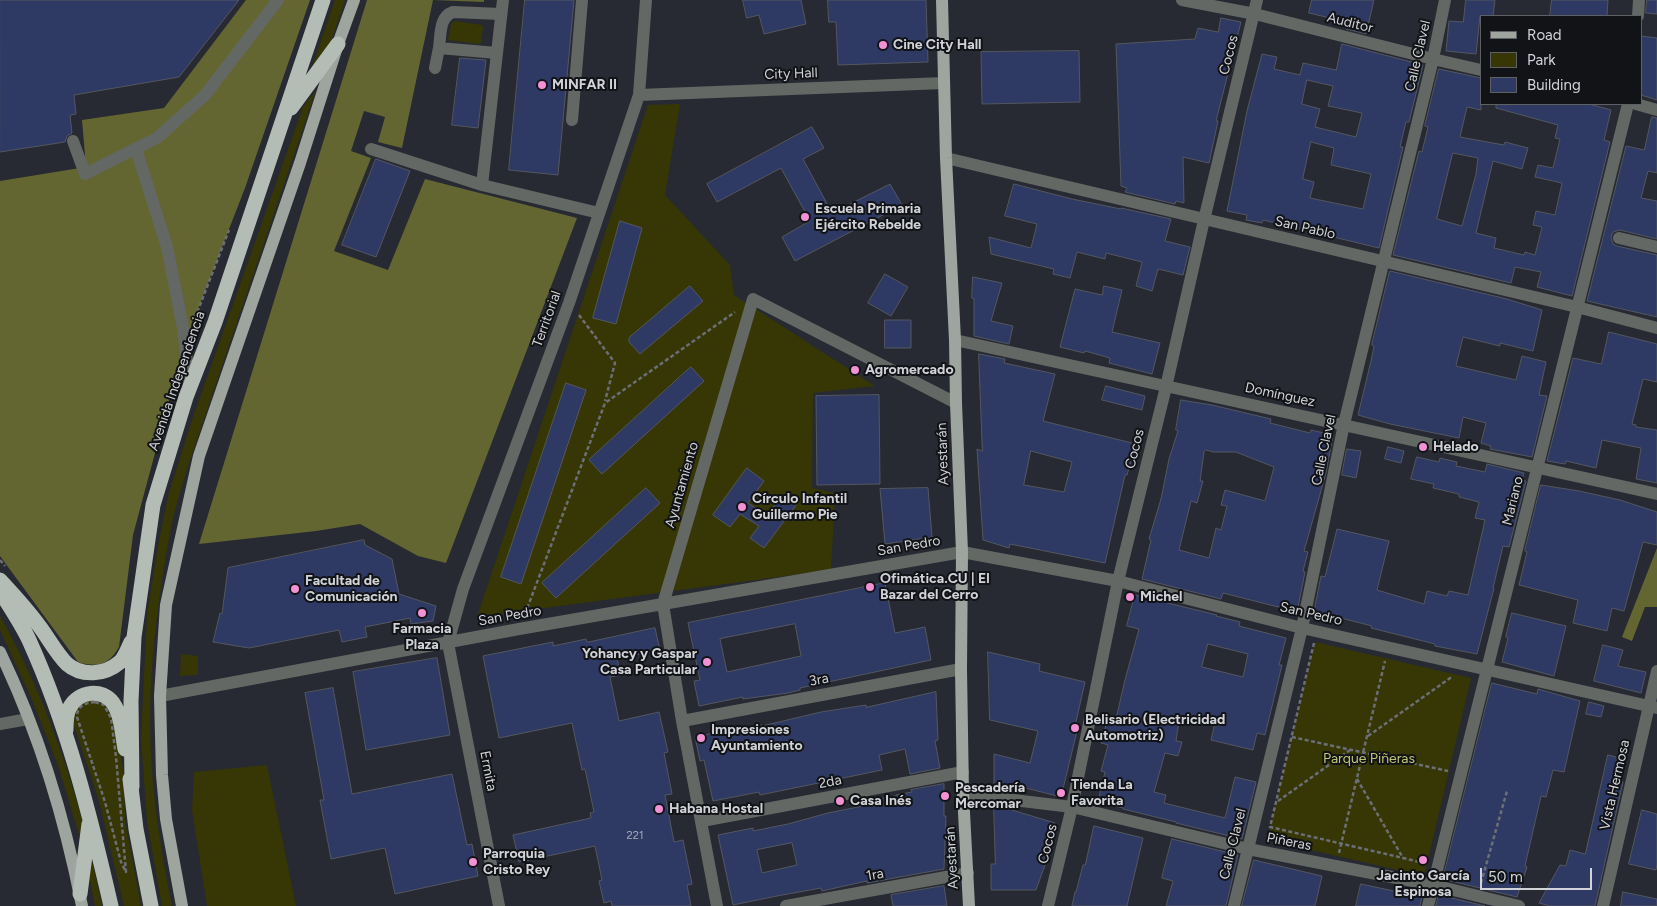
<!DOCTYPE html>
<html>
<head>
<meta charset="utf-8">
<style>
	body { margin:0 }
	#map { position:relative; width:1657px; height:906px; overflow:hidden; background:#272a32; font-family:Figtree,sans-serif }
	canvas { display:block }
	.legend { position:absolute; left:1480px; top:15px; width:162px; height:90px; box-sizing:border-box; background:#111316; border:1px solid #5e6064; margin:0; padding:6px 9px; list-style:none; font-size:15px; color:#d1d3d8 }
	.legend li { display:flex; align-items:center; gap:10px; height:25px }
	.legend b { width:25px; border:1px solid #5e6064 }
	.scale { position:absolute; left:1480px; top:868px; width:112px; height:22px; box-sizing:border-box; border:2px solid #d1d3d8; border-top:0; padding-left:6px; font-size:15px; line-height:18px; white-space:nowrap; color:#d1d3d8; -webkit-text-stroke:4px #111316; paint-order:stroke }
</style>
</head>
<body>
<div id="map">
<canvas width="1657" height="906"></canvas>
<ul class="legend">
<li><b style="height:6px;background:#9ea59e"></b>Road</li>
<li><b style="height:14px;background:#363705"></b>Park</li>
<li><b style="height:14px;background:#2e3a63"></b>Building</li>
</ul>
<div class="scale">50 m</div>
</div>
<script>
const ctx = document.querySelector('canvas').getContext('2d');
ctx.lineJoin = 'round';
function paint(path, color) { ctx.fillStyle = color; ctx.fill(path, 'evenodd'); }
function strokePath(path, color, width, dash) { ctx.strokeStyle = color; ctx.lineWidth = width; ctx.lineCap = dash ? 'butt' : 'round'; ctx.setLineDash(dash || []); ctx.stroke(path); }
function drawText(font, color, halo, rows, align = 'center') {
  ctx.font = font + ' Figtree,sans-serif'; ctx.lineWidth = 4; ctx.setLineDash([]); ctx.textBaseline = 'middle'; ctx.strokeStyle = halo; ctx.fillStyle = color; for (const [text, x, y, turn = 0] of rows) {
    ctx.save(); ctx.translate(x, y); ctx.rotate((+turn || 0) * Math.PI / 180); ctx.textAlign = isNaN(turn) ? turn : align; if (halo) ctx.strokeText(text, 0, 0); ctx.fillText(text, 0, 0); ctx.restore();
  }
}
const green = new Path2D(`
	M335,0H345L329,47L309,76Z
	M454,21L482,25L483,28L481,43L478,44L448,40L451,24Z
	M316,90L188,466C182,487 175,507 171,528C156,607 146,690 152,771C155,816 163,861 172,906H162L147,821L141,738L147,615L158,546L168,496L192,420L303,107Z
	M680,104L665,195L730,265L734,295L875,386L813,393L812,488L835,493L831,570L477,617L648,105Z
	M0,616C51,706 82,805 102,906H95L84,851L58,765L30,695L0,630Z
	M1315,642L1471,678L1424,876L1267,840Z
	M181,654L198,656V675L180,676Z
	M96,699L110,708L119,742L124,779L125,821L141,906H124L99,801L74,725L72,714L79,704Z
	M267,765L296,906H207L192,810L194,772Z`);
const forest = new Path2D(`
	M246,0H310L245,188L184,345L133,535L119,647C109,665 97,668 78,662L0,556V181L86,167L82,120L164,108Z
	M367,0H484V2L433,0L402,148L378,142L385,117L364,111L351,151L371,158L334,251L388,270L425,179L577,218L446,563L418,556L360,524L316,531L199,544Z
	M1657,548V607H1645L1632,641L1622,637Z`);
const building = new Path2D(`
	M0,0H239L179,77L74,95L76,114L70,115L72,133L67,136L65,142L0,152Z
	M525,0H574L558,175L509,170Z
	M743,0H801L806,24L764,34L759,15L747,18Z
	M828,0H926L928,62L838,65L836,22H829Z
	M1312,0H1374L1366,34L1346,29L1347,22L1309,13Z
	M1466,0H1495L1493,16H1480L1476,54L1446,51L1449,21L1463,22Z
	M1552,0H1608L1607,16H1550Z
	M1647,0H1657V14L1646,13Z
	M1221,18L1241,22L1216,121H1218L1209,163L1183,157L1184,203L1176,201L1175,204L1125,192L1127,188L1121,186L1116,44L1195,39L1198,28L1218,32Z
	M1641,36L1657,38V100L1641,95Z
	M1342,44L1423,65L1409,122H1406L1400,147H1403L1379,248L1263,220L1262,223L1246,220L1247,215L1227,211L1247,111L1262,54L1277,57L1274,69L1300,75L1303,63L1336,70ZM1307,80L1333,86L1328,106L1362,113L1356,137L1315,127L1320,109L1302,104ZM1311,142L1334,148L1331,165L1371,174L1363,209L1310,198L1314,182L1303,179Z
	M1079,51L1080,102L982,104L981,52Z
	M460,58L486,60L478,128L452,125Z
	M1439,69L1481,78V110L1467,107L1460,137L1504,145L1505,142L1528,148L1522,169L1493,161L1476,233L1496,238L1494,248L1524,255L1525,252L1535,255L1542,227L1533,225L1536,211L1555,215L1562,183L1535,177L1538,165L1553,168L1560,139L1555,138L1558,125L1496,108V104H1589L1611,110L1604,140L1610,142L1572,296L1537,287L1541,272L1515,267L1511,283L1393,255L1419,151L1422,152L1428,127L1425,126ZM1453,153L1478,158L1476,174L1462,226L1437,219Z
	M1652,117L1657,118V173L1648,171L1641,198L1657,201V239L1620,230L1613,232L1611,237L1613,244L1617,246L1657,255V317L1587,301L1626,146L1644,150Z
	M812,127L824,148L803,159L832,213L890,184L902,205L795,261L782,237L810,221L781,168L717,202L707,184Z
	M376,159L410,171L376,257L342,245Z
	M1014,184L1072,199L1121,209V208L1171,219L1165,241L1190,247L1183,275L1158,269L1152,291L1136,286L1142,262L1106,253L1105,259L1077,252L1070,278L1053,274L1054,269L991,254L989,237L1031,248L1037,224L1005,216Z
	M620,221L642,228L616,324L593,318Z
	M1390,271L1507,299L1542,310L1533,351L1500,343V346L1463,337L1456,366L1516,380L1522,356L1546,362L1539,395L1547,396L1532,457L1490,449L1491,446L1481,443L1486,423L1463,417L1459,438L1390,424L1358,415L1371,361L1374,346L1372,345Z
	M885,274L908,287L891,316L868,303Z
	M973,277L1002,283L991,321L1013,326L1009,344L974,336V299L972,298Z
	M690,286L703,301L640,354L629,342V338Z
	M1104,286L1122,290L1112,332L1160,343L1152,374L1109,363L1110,358L1085,351L1084,353L1060,347L1075,289L1102,295Z
	M885,320H911V348H885Z
	M1609,332L1657,344V382L1643,379L1632,424L1636,425V427L1657,430V483L1636,479L1641,448L1602,440L1596,468L1566,461L1565,464L1547,461L1573,358L1601,364Z
	M979,354L1005,359L1004,363L1055,374L1043,421L1136,444L1127,475H1125L1105,563L1010,544L1009,548L983,540L977,449L982,451ZM1031,451L1072,462L1064,492L1024,485Z
	M691,367L704,381L602,474L589,460Z
	M566,383L586,390L521,584L501,577Z
	M1106,386L1145,396L1142,410L1102,400Z
	M879,395L880,484L817,485L816,396Z
	M1181,400L1212,405L1271,419L1270,423L1310,433L1311,430L1333,435L1326,473L1304,551L1308,552L1303,571L1305,572L1298,607H1295L1294,611L1223,593L1221,599L1142,579L1151,540L1149,539L1161,499L1169,459L1178,431L1176,430ZM1206,450L1213,452H1236L1274,467L1265,501L1225,490L1221,505L1227,506L1221,530L1216,528L1209,558L1179,550L1191,501L1197,503L1203,481H1200L1204,452Z
	M1388,447L1404,451L1401,463L1385,459Z
	M1347,449L1361,451L1356,478L1342,475Z
	M1417,457L1439,462L1440,458L1457,462L1456,466L1485,472L1487,464L1524,473L1522,480L1526,481L1509,547L1503,546L1493,588H1494L1477,654L1435,646V644L1371,628L1372,626L1314,611L1321,576L1325,577L1337,529L1389,541L1377,590L1424,604L1427,591L1447,596L1449,591L1468,595L1485,520L1475,518L1479,502L1459,497V494L1433,488L1434,484L1411,479Z
	M747,468L764,481L748,503L767,515L782,495L796,505L764,548L750,538L759,526L740,514L730,527L713,515Z
	M1541,485L1579,491L1620,500L1657,512V545L1643,542L1624,611L1612,608L1607,631L1573,623L1578,600L1519,585L1527,552L1525,551Z
	M646,488L660,503L556,598L542,583Z
	M928,488L932,537L885,544L880,489Z
	M364,540L365,545L392,559L399,594L436,606L433,621L411,624L410,618L365,627L367,637L342,642L339,630L249,648L213,642L220,613L222,614L228,568Z
	M885,583L895,633L925,627L931,660L800,688V690L788,693L743,699V697L699,706L694,681L700,680L688,623ZM795,624L801,656L727,672L720,639Z
	M1135,595L1217,615L1216,616L1240,622L1239,626L1286,638L1279,665H1282L1265,735L1257,733L1253,750L1211,740L1215,723L1180,715L1176,741L1182,742L1178,756L1165,753L1154,792L1166,795L1164,803L1225,818L1235,777L1256,782L1242,839L1176,823V822L1123,809V808L1098,801L1105,772L1101,771L1108,745L1101,743L1107,721L1115,723L1125,680L1139,629L1127,626ZM1208,644L1248,654L1243,677L1202,667Z
	M1512,613L1566,626L1554,676L1502,662L1508,638L1506,637Z
	M655,628L660,650L617,659L621,675L610,677L619,721L659,712L668,752L664,753L672,794L665,795L674,842L683,840L692,884L687,885L691,906H612L611,901L604,903L599,881L602,880L595,846L519,862L513,835L591,818L590,813L594,812L585,769L582,770L572,723L499,738L483,656L553,642V646L586,639L587,642Z
	M1603,645L1623,650L1618,666L1646,672L1641,693L1594,681Z
	M988,652L1040,664L1039,671L1085,682L1075,726L1078,727L1061,797L1018,786L1016,792L994,790V754L1030,763L1038,731L990,720Z
	M437,658L450,735L366,750L353,672Z
	M1492,683L1537,694L1538,689L1580,701L1564,772L1553,770L1546,797L1541,796L1525,866L1527,867L1517,897L1443,879Z
	M333,688L352,794L452,774L467,845L472,844L478,876L395,894L385,848L331,859L320,800H324L305,693Z
	M936,692L938,740L935,741L940,768L910,774L905,749L879,755L882,770L760,795L759,792L713,801L704,760L700,761L695,737L737,728V730L762,725V726L821,712L866,705V707Z
	M1589,702L1604,706L1601,717L1586,714Z
	M1608,755L1624,759L1619,781L1623,782L1595,906H1550L1539,903L1560,865L1566,866L1570,850L1585,854Z
	M944,784V816H946L944,869L867,883V881L822,891L821,888L777,896L733,905L718,835L753,828V831L788,824L828,813L878,803V799L896,796V795L912,792L911,790ZM792,843L797,865L762,873L757,850Z
	M994,806L1012,808V810L1055,823L1043,862H1046L1036,890H991V864H995Z
	M1642,810L1657,814V864L1656,870L1629,864Z
	M1094,826L1143,838L1127,906H1072L1075,892H1076L1083,865H1085Z
	M1172,839L1238,855L1226,906H1166L1173,881L1162,878Z
	M1254,860L1322,876L1315,906H1242Z
	M1361,884L1422,897L1420,906H1356Z
	M944,886L947,906H893L891,895Z
	M1623,892L1657,899V906H1621Z
	M1439,895L1485,906H1436Z`);
const path = new Path2D(`
	M579,315L615,363L605,401
	M195,318L229,230
	M0,560L5,566
	M525,614L605,403L735,312
	M1314,643L1270,827L1403,858
	M95,702L104,705L111,718L116,757L126,872L121,862L105,802L77,717C77,706 85,703 95,702Z
	M1368,736L1453,676
	M1292,737L1448,771
	M1357,779L1403,858L1424,863
	M1278,801L1350,750
	M1339,853L1385,661
	M1481,883L1507,791`);
const minor = new Path2D(`
	M503,0L482,185L599,213
	M1182,0L1255,14L1433,59L1481,70
	M1638,16L1639,0
	M497,53L439,48C441,34 439,17 453,12L501,14
	M435,68L439,48
	M639,95L944,83
	M1636,104L1657,110
	M572,120L582,0
	M73,141L85,174L157,138L205,95L278,0
	M136,149L167,247L183,328L190,387
	M371,149L482,185
	M946,158L1577,307L1657,328
	M1619,238L1657,247
	M955,340C1189,392 1423,441 1657,494
	M160,696L519,629L962,552L1118,581L1302,628L1657,708
	M682,721L961,669
	M0,724L28,719
	M963,794L1072,807L1248,849L1433,885L1519,906
	M702,821L963,772
	M499,906L448,643L463,589L569,303L639,95L646,0
	M717,906L682,721L663,604L753,299L956,403
	M786,906L968,873
	M1048,906L1072,807L1118,581L1166,387L1204,220L1257,0
	M1234,906L1302,628L1344,424L1433,59L1445,0
	M1428,906L1628,104
	M1603,906L1657,671`);
const major = new Path2D(`
	M942,0L946,158L955,340L956,403L962,552L961,669L963,794L969,906
	M0,652C39,733 65,819 82,906
	M182,906L166,819L162,775L160,696L166,605L199,456L300,163L338,44L354,0`);
const highway = new Path2D(`
	M291,108L338,44
	M0,580C14,595 28,610 40,627C49,639 56,653 67,664C82,677 105,675 120,662C125,657 128,648 131,642
	M0,591C10,607 21,623 29,640C68,726 90,815 111,906
	M66,730C66,722 66,713 70,707C79,691 102,688 113,703C122,716 122,734 125,749
	M130,779L136,829L151,906
	M132,787L131,701L134,637L153,505L186,397L215,322L323,0
	M80,894L89,824`);
const markers = [
	[883,45,5,"#f391d5"],
	[542,85,5,"#f391d5"],
	[805,217,5,"#f391d5"],
	[855,370,5,"#f391d5"],
	[1423,447,5,"#f391d5"],
	[742,507,5,"#f391d5"],
	[870,587,5,"#f391d5"],
	[295,589,5,"#f391d5"],
	[1130,597,5,"#f391d5"],
	[422,613,5,"#f391d5"],
	[707,662,5,"#f391d5"],
	[1075,728,5,"#f391d5"],
	[701,738,5,"#f391d5"],
	[1061,793,5,"#f391d5"],
	[945,796,5,"#f391d5"],
	[840,801,5,"#f391d5"],
	[659,809,5,"#f391d5"],
	[1423,860,5,"#f391d5"],
	[473,862,5,"#f391d5"]
];
const numberNames = [
	["221",635,836]
];
const streetNames = [
	["Auditor",1350,23,14],
	["Cocos",1229,55,-76],
	["Calle Clavel",1418,56,-77],
	["City Hall",791,74,-2],
	["San Pablo",1305,228,13],
	["Territorial",547,319,-70],
	["Avenida Independencia",177,381,-71],
	["Domínguez",1280,395,12],
	["Cocos",1135,449,-76],
	["Calle Clavel",1324,450,-78],
	["Ayestarán",943,454,-92],
	["Ayuntamiento",682,485,-74],
	["Mariano",1513,501,-76],
	["San Pedro",909,546,-10],
	["San Pedro",1311,614,13],
	["San Pedro",510,616,-10],
	["3ra",819,680,-10],
	["Ermita",488,771,79],
	["2da",830,782,-11],
	["Vista Hermosa",1615,785,-77],
	["Piñeras",1289,842,11],
	["Cocos",1048,844,-76],
	["Calle Clavel",1233,844,-76],
	["Ayestarán",952,858,-93],
	["1ra",875,875,-10]
];
const poiNames = [
	["Cine City Hall",893,45],
	["MINFAR II",552,85],
	["Escuela Primaria",815,209],
	["Ejército Rebelde",815,225],
	["Agromercado",865,370],
	["Helado",1433,447],
	["Círculo Infantil",752,499],
	["Guillermo Pie",752,515],
	["Ofimática.CU | El",880,579],
	["Bazar del Cerro",880,595],
	["Facultad de",305,581],
	["Comunicación",305,597],
	["Michel",1140,597],
	["Farmacia",422,629,"center"],
	["Plaza",422,645,"center"],
	["Yohancy y Gaspar",697,654,"right"],
	["Casa Particular",697,670,"right"],
	["Belisario (Electricidad",1085,720],
	["Automotriz)",1085,736],
	["Impresiones",711,730],
	["Ayuntamiento",711,746],
	["Tienda La",1071,785],
	["Favorita",1071,801],
	["Pescadería",955,788],
	["Mercomar",955,804],
	["Casa Inés",850,801],
	["Habana Hostal",669,809],
	["Parroquia",483,854],
	["Cristo Rey",483,870],
	["Jacinto García",1423,876,"center"],
	["Espinosa",1423,892,"center"]
];
const parkNames = [
	["Parque Piñeras",1369,759]
];
paint(green, '#363705');
paint(forest, '#646632');
paint(building, '#2e3a63');
strokePath(building, '#545760', 1);
strokePath(path, '#6c6f76', 2.5, [4, 2.5]);
strokePath(minor, '#646864', 12);
strokePath(major, '#9ea59e', 12);
strokePath(highway, '#b4bdb5', 15);
for (const [x, y, r, color] of markers) { const dot = new Path2D(); dot.arc(x, y, r, 0, 2 * Math.PI); ctx.fillStyle = color; ctx.fill(dot); strokePath(dot, '#111316', 2); }
drawText('11px', '#a8adbb', null, numberNames);
drawText('14px', '#d1d3d8', '#111316', streetNames);
drawText('bold 14px', '#d1d3d8', '#111316', poiNames, 'left');
drawText('14px', '#c1c575', '#111316', parkNames);
</script>
</body>
</html>
